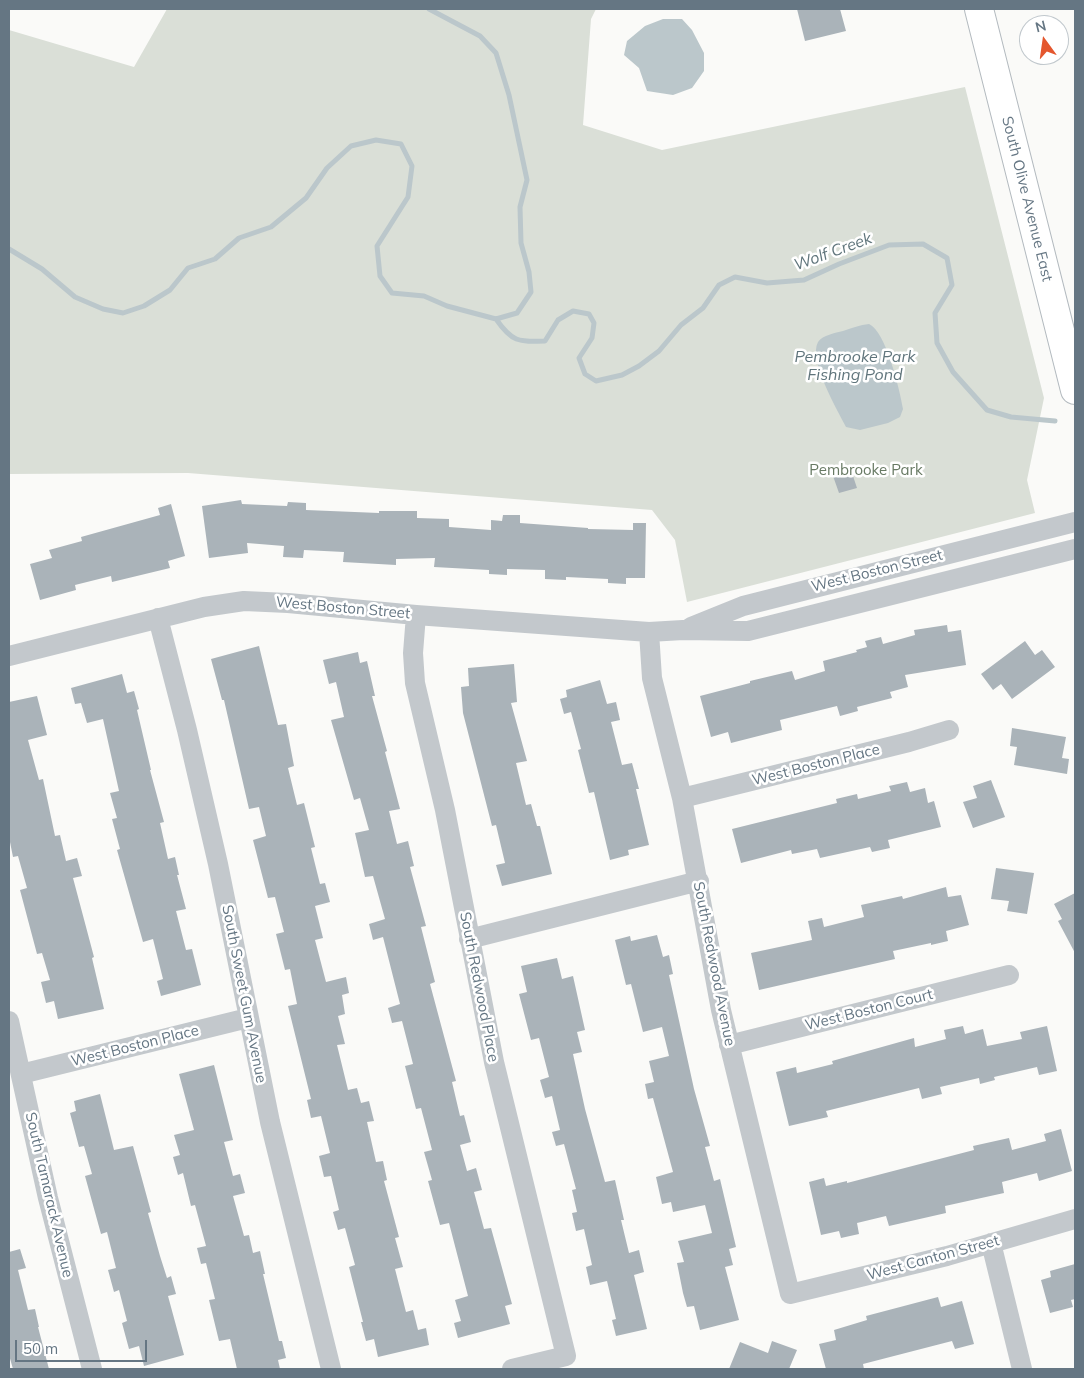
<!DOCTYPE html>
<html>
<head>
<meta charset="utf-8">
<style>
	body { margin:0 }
	#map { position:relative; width:1084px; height:1378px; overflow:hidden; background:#fafaf8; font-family:Mulish,sans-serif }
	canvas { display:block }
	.frame { position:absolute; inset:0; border:10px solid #657683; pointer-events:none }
	.north { position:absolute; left:1019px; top:15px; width:50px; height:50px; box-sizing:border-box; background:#fff; border:1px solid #c1c8cd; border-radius:50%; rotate:346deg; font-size:14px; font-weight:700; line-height:20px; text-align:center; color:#657683 }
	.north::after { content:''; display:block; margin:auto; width:18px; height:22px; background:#e4572e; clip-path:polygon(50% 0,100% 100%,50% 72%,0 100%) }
	.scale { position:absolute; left:15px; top:1340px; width:132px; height:22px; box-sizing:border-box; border:2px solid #657683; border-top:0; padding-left:6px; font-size:15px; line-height:18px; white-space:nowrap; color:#657683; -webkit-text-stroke:4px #fff; paint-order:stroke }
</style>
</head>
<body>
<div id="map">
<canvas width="1084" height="1378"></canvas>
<div class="frame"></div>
<div class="north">N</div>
<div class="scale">50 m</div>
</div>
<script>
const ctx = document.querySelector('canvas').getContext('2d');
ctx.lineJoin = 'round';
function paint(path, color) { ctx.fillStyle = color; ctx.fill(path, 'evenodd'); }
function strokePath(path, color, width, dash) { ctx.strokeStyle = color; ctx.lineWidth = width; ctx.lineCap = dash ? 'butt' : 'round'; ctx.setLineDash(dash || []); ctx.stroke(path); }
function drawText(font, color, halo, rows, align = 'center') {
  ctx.font = font + ' Mulish,sans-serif'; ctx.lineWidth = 5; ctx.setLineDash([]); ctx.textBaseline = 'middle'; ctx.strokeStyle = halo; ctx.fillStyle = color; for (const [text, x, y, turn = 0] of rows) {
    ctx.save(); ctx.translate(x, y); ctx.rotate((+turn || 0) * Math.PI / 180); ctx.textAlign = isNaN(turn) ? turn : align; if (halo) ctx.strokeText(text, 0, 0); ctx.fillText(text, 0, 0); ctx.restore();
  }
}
const green = new Path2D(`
	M167,9H596L591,19L583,125L662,150L965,87L1044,398L1027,480L1035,513L687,602L675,540L652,510L188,473L9,474V30L134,67Z`);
const water = new Path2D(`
	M663,19H682L692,30L704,53V71L692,88L673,95L647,91L639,68L624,55L627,41L645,26Z
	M869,324C886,331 900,391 903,409L900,417L888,423L860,430L846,427C837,409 808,360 818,342C823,335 835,333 843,331C852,328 860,325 869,324Z`);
const stream = new Path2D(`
	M9,249L42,269L75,297L103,309L123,313L144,306L170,290L188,268L215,259L239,238L271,227L306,198L327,168L351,146L376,140L401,144L412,166L408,197L377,246L380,276L392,293L424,296L447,306L496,319L517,313L531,292L529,272L521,243L520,207L527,180L509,95L496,53L480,36L429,9
	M496,319C512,342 518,342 545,341L558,320L573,311L589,314L594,323L592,338L579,358L585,374L596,381L622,375L639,366L659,351L681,325L703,308L719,285L735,277L767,283L804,280L839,264L889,245L923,244L947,258L952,285L935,313L937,343L953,372L987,410L1011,417L1055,421`);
const building = new Path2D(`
	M797,9H840L846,31L805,41Z
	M851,470L857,488L839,493L833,476Z
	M241,500L242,504L287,506L288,502L306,503V510L379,513V511H417V518L449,519V527L491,530V520L502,521L503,515H520V523L588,528V529L633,530V523H646L645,578H626V584L608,583V579L566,577V580L545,579V570L507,569V575L489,574V570L434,567L435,558L396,559V565L343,562L344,552L304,550L303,558L283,557L284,546L247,543L248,553L209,558L202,506Z
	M171,504L185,556L168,561L170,568L112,582L111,576L75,585L76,590L40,600L30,564L52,558L49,550L82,541L81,537L160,515L158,508Z
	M947,625L948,632L961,630L966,665L905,675L908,687L890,692L892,698L857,707L858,711L840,716L837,706L780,720L782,730L731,743L728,732L711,737L700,696L750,683V681L792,671L795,680L825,671L823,661L857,652L856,650L867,647L865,641L881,637L883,644L915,635L914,630Z
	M1025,641L1035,655L1042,650L1055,667L1012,699L1001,684L993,690L981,674Z
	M259,646L278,725L286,724L294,766L288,768L297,805L304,803L315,847L311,848L320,884L325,883L330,902L315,906L323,938L315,940L326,982L346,977L349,993L342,995L345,1014L338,1016L345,1044L337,1045L348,1090L357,1088L361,1103L369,1101L374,1121L367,1122L376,1162L383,1161L387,1180L384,1181L399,1237L395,1238L403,1267L395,1269L406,1312L413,1310L418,1330L426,1328L429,1345L378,1357L374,1339L366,1341L361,1322H363L349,1267L355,1265L345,1228L338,1230L333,1212L339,1210L331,1176L324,1177L319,1156L330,1153L321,1116L311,1118L307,1100L311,1099L288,1006L297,1004L290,969L285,970L276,934L284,932L275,897L268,898L253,840L266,836L259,807L249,809L224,700H222L211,659Z
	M358,652L360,663L367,661L375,696H372L387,751L385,752L400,809L389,811L397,844L408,841L414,866L410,867L426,926L421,927L435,982L430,984L456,1081L452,1082L460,1116L464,1115L471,1142L460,1145L467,1171L476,1168L482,1190L474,1192L484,1229L491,1228L512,1304L505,1306L510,1324L458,1338L454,1323L461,1321L455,1300L468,1296L449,1223L440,1225L428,1181L432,1180L424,1152L432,1150L421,1108L416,1109L405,1066L413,1064L402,1021L392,1023L388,1008L400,1004L383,937L373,940L369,924L385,919L373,876L365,877L355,833L369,830L360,798L354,800L331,720L344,717L336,682L329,684L323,660Z
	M514,664L517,702L511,703L527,761L516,763L526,805L531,804L537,826H540L552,874L502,886L496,865L505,863L496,825L492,826L463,713L461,687L469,686L468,668Z
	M122,674L127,693L134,691L139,709L137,710L151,770H150L164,822L160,823L168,859L175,857L179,875H177L186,909L176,911L186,950L192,949L201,985L161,996L157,981L163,979L153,939L143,942L117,850L120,849L112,819L117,818L110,793L119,791L103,719L87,723L81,703L75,704L71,688Z
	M600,680L607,704L616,702L620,720L611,722L622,765L632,763L639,789H636L649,845L628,850L629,855L610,860L594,792L589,793L578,750L581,749L571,712L564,714L560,699L567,697L566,690Z
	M37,696L47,735L28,740L39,780L43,779L55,836L60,835L66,861L77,858L82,876L73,878L94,957L92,958L104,1009L58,1019L54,1001L46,1003L41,982L50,980L42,953L37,954L20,890L27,888L18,856L13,857L9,837V702Z
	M1012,728L1066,737L1062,758L1069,759L1067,774L1014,765L1017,747L1010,746Z
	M991,780L1005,817L973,828L963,802L977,798L973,786Z
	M907,782L910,792L925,788L928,803L934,801L941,827L888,840L890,848L872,852L870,847L820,858L817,849L792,854L791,850L741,863L732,829L837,803L836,799L857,794L858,799L891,791L889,786Z
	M996,868L1034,873L1027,914L1007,911L1009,901L991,899Z
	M946,887L948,897L961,895L969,925L946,931L948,941L931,945V943L893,951L895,959L759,990L751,953L812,940L808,921L822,918L824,927L864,917L861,905L902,896L903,899Z
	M1075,893V953L1058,921L1062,919L1054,904Z
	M657,935L663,957L669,955L673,974L669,975L694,1089L710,1146L705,1147L714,1181L720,1179L736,1247L729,1249L733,1265L725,1267L739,1320L700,1330L694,1306L687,1307L683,1293L677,1263L684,1262L678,1241L712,1233L705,1205L673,1212L671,1202L662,1204L656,1177L673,1172L653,1098L648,1099L645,1084L654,1082L649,1061L669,1056L662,1027L643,1032L631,984L626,985L615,940L630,936L631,941Z
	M557,958L562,979L573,976L585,1030L577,1032L582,1052L573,1054L585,1109L605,1182L615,1180L624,1220H621L629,1253L639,1250L644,1272L634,1275L647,1329L616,1336L612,1320L616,1319L607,1281L590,1285L586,1267L592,1265L584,1229L576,1231L572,1213L577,1212L572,1190L576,1189L564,1144L556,1146L552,1132L560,1130L552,1096L545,1098L540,1080L549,1077L539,1038L531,1040L519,994L527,992L521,966Z
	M963,1026L965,1034L983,1029L987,1046L1022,1039L1020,1032L1047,1026L1057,1071L1039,1075L1037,1067L994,1077L995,1080L980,1084L979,1078L940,1087L942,1094L922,1099L919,1088L826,1111L828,1117L789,1126L776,1072L796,1067L797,1073L833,1064L832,1061L914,1038L915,1047L946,1039L944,1030Z
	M214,1065L233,1140L224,1142L233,1176L240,1174L245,1193L233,1196L244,1236L249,1235L253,1253L260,1251L265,1274H263L279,1341H282L286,1358L278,1360L280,1369H237L230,1339L219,1341L209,1300L215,1299L206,1263L201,1264L197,1248L206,1246L195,1205L191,1206L183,1173L178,1175L173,1157L180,1155L174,1135L194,1130L179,1074Z
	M100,1094L114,1150L133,1146L151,1212L148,1213L160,1256L167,1278L171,1276L176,1294L168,1296L184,1355L144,1366L139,1346L129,1349L122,1323L127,1321L119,1290L114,1292L108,1270L116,1268L107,1232L101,1234L85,1176L92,1174L84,1146L79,1147L70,1113L76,1111L74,1101Z
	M1061,1129L1072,1171L1039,1181L1037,1173L1002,1182L1004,1193L945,1206L946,1213L889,1226L886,1216L857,1223L859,1234L841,1238L839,1231L821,1235L809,1182L824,1178L826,1186L847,1181V1183L974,1150L973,1146L1009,1138L1012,1150L1046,1141L1044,1134Z
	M20,1249L26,1268L18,1270L28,1310L35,1309L39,1327H38L49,1369H13L9,1355V1252Z
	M1075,1264V1299L1071,1300L1073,1307L1050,1313L1041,1280L1051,1277L1050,1271Z
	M938,1297L941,1307L962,1301L974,1344L955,1349L952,1341L863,1364L864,1369H826L819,1344L836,1340L834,1330L867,1320L866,1316Z
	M772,1341L797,1350L789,1369H729L740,1342L768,1353Z`);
const street = new Path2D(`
	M416,615L413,653L415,683L445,810L494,1062L566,1356L512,1369
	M158,618L187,730L218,864L270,1122L331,1369
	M691,627L743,606L1075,522
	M649,632L652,678L682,798L721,1010L790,1294L947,1256L1075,1219
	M9,656L204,607L244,601L288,603L416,615L649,632L683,630L748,631L1075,549
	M682,798L909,742L949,730
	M469,939L699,881
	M9,1021L48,1198L92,1369
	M729,1045L1009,975
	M21,1074L248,1018
	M991,1243L1022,1369`);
const secondary = new Path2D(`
	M979,9L1075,390`);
const streetNames = [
	["South Olive Avenue East",1027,199,76],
	["West Boston Street",877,571,-14],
	["West Boston Street",343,608,5],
	["West Boston Place",816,765,-14],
	["South Redwood Avenue",714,964,79],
	["South Redwood Place",479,987,79],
	["South Sweet Gum Avenue",244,994,79],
	["West Boston Court",869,1010,-14],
	["West Boston Place",135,1046,-14],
	["South Tamarack Avenue",49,1195,77],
	["West Canton Street",933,1258,-15]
];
const parkNames = [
	["Pembrooke Park",866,470]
];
const waterNames = [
	["Wolf Creek",833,252,-20],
	["Pembrooke Park",855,357],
	["Fishing Pond",855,375]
];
paint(green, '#dadfd7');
paint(water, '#bbc7cb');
strokePath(stream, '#bbc7cb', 5);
paint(building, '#aab3b9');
strokePath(secondary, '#b3babf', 30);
strokePath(street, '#c3c8cc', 20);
strokePath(secondary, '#fff', 28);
drawText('15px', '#657683', '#fff', streetNames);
drawText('15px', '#687a64', '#fff', parkNames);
drawText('italic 16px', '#60757c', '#fff', waterNames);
</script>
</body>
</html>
